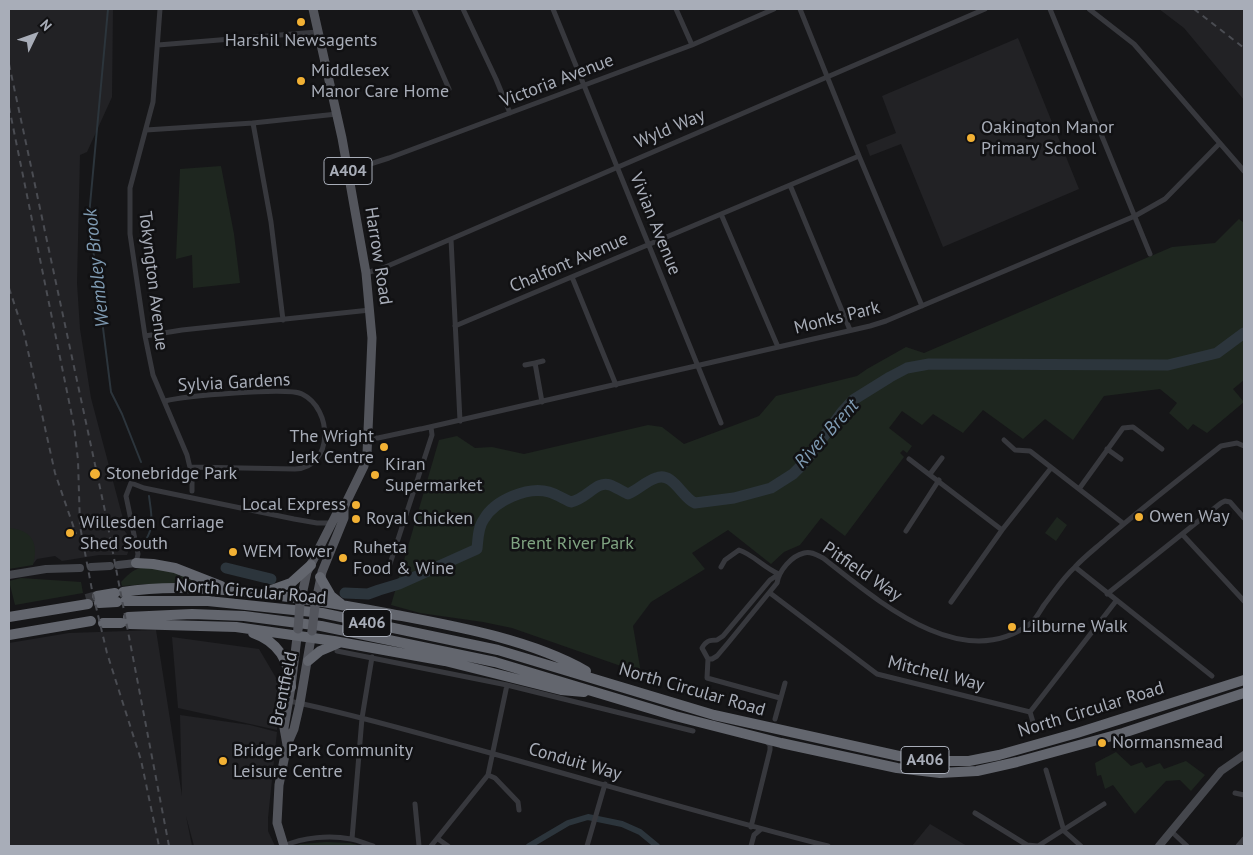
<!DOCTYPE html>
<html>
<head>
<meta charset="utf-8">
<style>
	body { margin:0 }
	#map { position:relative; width:1253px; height:855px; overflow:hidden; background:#161618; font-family:"PT Sans",sans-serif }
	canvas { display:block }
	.frame { position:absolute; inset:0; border:10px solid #a8adb8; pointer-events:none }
	.north { position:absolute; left:10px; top:10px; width:50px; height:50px; -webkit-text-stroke:4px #111113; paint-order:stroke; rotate:48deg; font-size:14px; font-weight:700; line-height:20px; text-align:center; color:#a8adb8 }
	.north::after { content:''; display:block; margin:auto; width:18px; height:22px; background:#a8adb8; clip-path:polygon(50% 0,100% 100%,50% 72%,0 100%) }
</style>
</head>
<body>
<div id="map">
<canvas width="1253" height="855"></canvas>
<div class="frame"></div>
<div class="north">N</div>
</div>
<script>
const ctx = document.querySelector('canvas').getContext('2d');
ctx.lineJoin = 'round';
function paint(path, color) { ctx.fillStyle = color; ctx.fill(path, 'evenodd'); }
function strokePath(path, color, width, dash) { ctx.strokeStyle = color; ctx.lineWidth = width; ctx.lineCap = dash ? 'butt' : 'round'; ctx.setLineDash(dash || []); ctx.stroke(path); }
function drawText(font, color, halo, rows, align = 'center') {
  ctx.font = font + ' "PT Sans",sans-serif'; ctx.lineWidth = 5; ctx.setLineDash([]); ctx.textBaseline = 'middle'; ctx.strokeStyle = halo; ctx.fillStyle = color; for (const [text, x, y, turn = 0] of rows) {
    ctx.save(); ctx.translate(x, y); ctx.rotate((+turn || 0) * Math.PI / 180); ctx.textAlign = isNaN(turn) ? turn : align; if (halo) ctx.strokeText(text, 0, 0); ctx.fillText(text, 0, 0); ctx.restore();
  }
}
const built = new Path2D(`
	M9,9H113L112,97L87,152L80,155L77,283L80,329L91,398L122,515L123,518H125L128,529L124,530L129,537L130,547L127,555H99L62,561L55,556L37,559L33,564L9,568Z
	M1159,9H1244V100L1184,28Z
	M1018,38L1079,189L943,247L901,144L870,156L866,145L896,133L882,96Z
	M156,630L182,796L180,715L250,725L277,732L268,818V831L275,846H194L186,816L192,846H9V643L69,633Z
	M172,637L259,649L279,683L277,730L178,708Z
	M930,824L967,846H912Z`);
const green = new Path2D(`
	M221,166L234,234L240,283L193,288L192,255L176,259L180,169Z
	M1239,219L1244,223V380L1233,389L1244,402L1207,433L1193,424L1188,430L1169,413L1177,403L1160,389L1104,396L1073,440L1045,419L1023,439L983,410L963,433L933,414L922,425L902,411L889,428L912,446L907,453L903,450L900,453L904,457L845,536L821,518L800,545L784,552L771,564L728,530L692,553L705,569L651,602L633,626L641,673L512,628L483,622L420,613L391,605L439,440L457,436L475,448L492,447L524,454L648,425L662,427L684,444L759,416L776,396L857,376L867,369L906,347L924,353L1172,247L1215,243Z
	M1057,517L1067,525L1056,541L1045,533Z
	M9,528C32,530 39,543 33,565L9,569Z
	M153,564L214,584L161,588L147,584L122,586L121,582C127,576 132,570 140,568C145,567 148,568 153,564Z
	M21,578L81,582L83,593L15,605L9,581Z
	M1116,752L1131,766L1142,762L1146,768L1160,763L1164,769L1186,761L1205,775L1191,791L1180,780L1166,781L1135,814L1113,785L1105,789L1101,775L1097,776L1095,763Z
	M326,842L350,843L361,846H296L300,844Z`);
const stream = new Path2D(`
	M108,9L89,216L111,392L122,414L141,462
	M145,541C155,527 151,512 149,496`);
const canal = new Path2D(`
	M529,846L568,823L588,817L622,824L640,832L657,846`);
const river = new Path2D(`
	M226,568L271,579
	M345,593L368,594L379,590L399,584L477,549C478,539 478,527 484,519C495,500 528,486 549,492C556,494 564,499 571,502C587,499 597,480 610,485C616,487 621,491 628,494C638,490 646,481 656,478C673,471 682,498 695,503L734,498L771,488L793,474L804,463L842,412L853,400L890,377L907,368L929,364L1168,365L1217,353L1244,333`);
const highwayTunnel = new Path2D(`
	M86,599L97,596`);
const street = new Path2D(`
	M160,9L153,102L130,188V234L145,336L153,375L187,455L192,476V491
	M414,9L449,89
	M463,9L496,79L510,113
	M553,9L721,423
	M676,9L692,45
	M800,9L859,156L922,306
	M1050,9L1150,254
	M1089,9L1134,44L1244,171
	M158,45L317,32
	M253,123L271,222L283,320
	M146,130L253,123L337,114
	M348,171L389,158L692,45L774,9
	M790,185L850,330
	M721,214L778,347
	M451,239L460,421
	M366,273L383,268L451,239L985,9
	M572,277L616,385
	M455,326L859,156
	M145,336L182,330L370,310
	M525,365L535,363
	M165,401C184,396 287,387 302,394C333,409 334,467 295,469L190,467
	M542,402L535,363L543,361
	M421,429L870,326L886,321L1135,216L1165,199L1220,143
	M325,435L368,440
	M368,438H378L420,429
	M1004,440L1015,450L1030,451L1124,524
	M1107,449L1121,459
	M909,459L1002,530
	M930,474L942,458
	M1079,489L1123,428L1133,427L1162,449
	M906,531L939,480
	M1182,534L1244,601
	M136,563L138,554L126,496L131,483L144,488L294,519L317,523H332
	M721,567L725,560L739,550C754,555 764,568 779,574
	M1075,567L1212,676
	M388,570L432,435L431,427
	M779,574L770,580L723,636L717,640C709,640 706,641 702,648L708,659H712L717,656L728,643L777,583C779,571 791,556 804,553C811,551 817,555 823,558C876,599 962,676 1031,623C1036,619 1040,611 1044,605C1054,592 1063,578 1075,567C1084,557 1096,548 1106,539C1143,507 1182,477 1221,446L1237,443L1244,446
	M770,593L877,674L1030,712
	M1107,594L1221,503L1225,501L1230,502L1244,518
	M951,602L1002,530L1051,468
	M337,651L507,685L693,731
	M708,659L707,678L780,698
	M289,701C348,713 407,730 465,746C586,779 706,815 828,846
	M1030,712L1116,601
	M1030,712L1036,732
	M775,719L785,683
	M1046,770L1064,831L1081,846
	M488,775L495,778L518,802L519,810
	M1235,793L1244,795
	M415,804L419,846
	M975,813L1027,845L1038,846L1104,804
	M751,827L770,750V745L766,741
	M1172,832L1187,846
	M352,839L362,718L372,657
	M438,839L448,846
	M284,846C303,837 330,835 351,839C358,840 366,844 373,846
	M431,846L488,775L507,685
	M587,846L605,784
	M751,846L754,835L761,829
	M1238,846L1244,839`);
const secondary = new Path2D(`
	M118,565L136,563
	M91,567L110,566
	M9,575L46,569L80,568
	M1159,846L1221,771L1244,755`);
const primary = new Path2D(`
	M313,9L342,138L366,273L372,338L367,454L364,466L344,507V518L322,572L315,606
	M300,604L307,572L337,513L344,507
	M287,745L284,728L291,687L298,629
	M284,846L277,823L279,785L287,745L294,729L300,703L312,632`);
const highway = new Path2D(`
	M136,563L153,564L175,568L221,586
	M320,577L331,596L341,604
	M123,592C161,586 199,588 237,591C289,596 339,604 391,614C454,626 530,639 586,671
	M266,592L291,583L311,565
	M97,596L115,593
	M125,601H208L322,613L498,650L714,715L899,756L933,761H969L999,755L1077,733L1244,680
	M99,603L117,602
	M9,617L88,604
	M128,617L192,614L244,616L321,626L495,662L675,716L781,743L897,768L940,773L977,771L1017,762L1123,733L1244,693
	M103,623H121
	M130,624L236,627L334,641L445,661L561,690L584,692
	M253,633C279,642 289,661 291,687
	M9,635L91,621
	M308,661L320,651L339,643`);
const rail = new Path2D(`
	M1194,9L1244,48
	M9,64L105,511L169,846
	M9,107L74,426L78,460L80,526L92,590L107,653L141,760L159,846
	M9,288L24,333L55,473L76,534
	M9,689V710`);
const primaryBridge = new Path2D(`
	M298,629L300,604
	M312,631L315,606`);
const markers = [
	[301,22,5,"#f2b134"],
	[301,81,5,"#f2b134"],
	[971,138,5,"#f2b134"],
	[384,447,5,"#f2b134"],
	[95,474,6,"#f2b134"],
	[375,475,5,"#f2b134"],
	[356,505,5,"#f2b134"],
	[1139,517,5,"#f2b134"],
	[356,519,5,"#f2b134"],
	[70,533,5,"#f2b134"],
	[233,552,5,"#f2b134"],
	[343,558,5,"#f2b134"],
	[1012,627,5,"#f2b134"],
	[1102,743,5,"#f2b134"],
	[223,761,5,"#f2b134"]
];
const shields = [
	[348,171,48],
	[367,623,48],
	[925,760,48]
];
const shieldNames = [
	["A404",348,171],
	["A406",367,623],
	["A406",925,760]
];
const poiNames = [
	["Harshil Newsagents",301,41,"center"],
	["Middlesex",311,71],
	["Manor Care Home",311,92],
	["Oakington Manor",981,128],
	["Primary School",981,149],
	["The Wright",374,437,"right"],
	["Jerk Centre",374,458,"right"],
	["Kiran",385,465],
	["Supermarket",385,486],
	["Stonebridge Park",106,474],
	["Local Express",346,505,"right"],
	["Owen Way",1149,517],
	["Royal Chicken",366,519],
	["Willesden Carriage",80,523],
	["Shed South",80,544],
	["Ruheta",353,548],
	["Food & Wine",353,569],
	["WEM Tower",243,552],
	["Lilburne Walk",1022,627],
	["Normansmead",1112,743],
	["Bridge Park Community",233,751],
	["Leisure Centre",233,772]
];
const streetNames = [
	["Victoria Avenue",557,81,-21],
	["Wyld Way",670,129,-23],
	["Vivian Avenue",655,224,68],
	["Harrow Road",378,256,81],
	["Chalfont Avenue",569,263,-23],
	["Tokyngton Avenue",153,281,83],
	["Monks Park",837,318,-14],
	["Sylvia Gardens",234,383,-3],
	["Pitfield Way",862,572,34],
	["North Circular Road",251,592,5],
	["Mitchell Way",936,674,14],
	["Brentfield",284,689,-78],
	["North Circular Road",692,690,16],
	["North Circular Road",1091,710,-17],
	["Conduit Way",575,762,16]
];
const parkNames = [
	["Brent River Park",572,544]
];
const waterNames = [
	["Wembley Brook",97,268,-96],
	["River Brent",827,434,-48]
];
paint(built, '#222225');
paint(green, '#1e261f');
strokePath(stream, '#2c353c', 2);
strokePath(canal, '#2c353c', 6);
strokePath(river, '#2c353c', 11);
strokePath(highwayTunnel, '#333438', 10, [10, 5]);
strokePath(street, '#37383d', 5);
strokePath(secondary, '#45474d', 8);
strokePath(primary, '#53555c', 9);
strokePath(highway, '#63666e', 10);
strokePath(rail, '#4a4c52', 2, [6, 5]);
strokePath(primaryBridge, '#53555c', 9);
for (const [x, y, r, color] of markers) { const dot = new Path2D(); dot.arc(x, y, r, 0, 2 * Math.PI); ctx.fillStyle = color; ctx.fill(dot); strokePath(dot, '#111113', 2); }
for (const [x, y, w] of shields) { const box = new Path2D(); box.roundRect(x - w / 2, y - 13.5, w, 27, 4); ctx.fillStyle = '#111113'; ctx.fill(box); strokePath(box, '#a8adb8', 1); }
drawText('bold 16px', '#a8adb8', null, shieldNames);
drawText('18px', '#a8adb8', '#111113', poiNames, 'left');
drawText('18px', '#a8adb8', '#111113', streetNames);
drawText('18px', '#7fa381', '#111113', parkNames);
drawText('italic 19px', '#7f9bb3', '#111113', waterNames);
</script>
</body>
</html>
